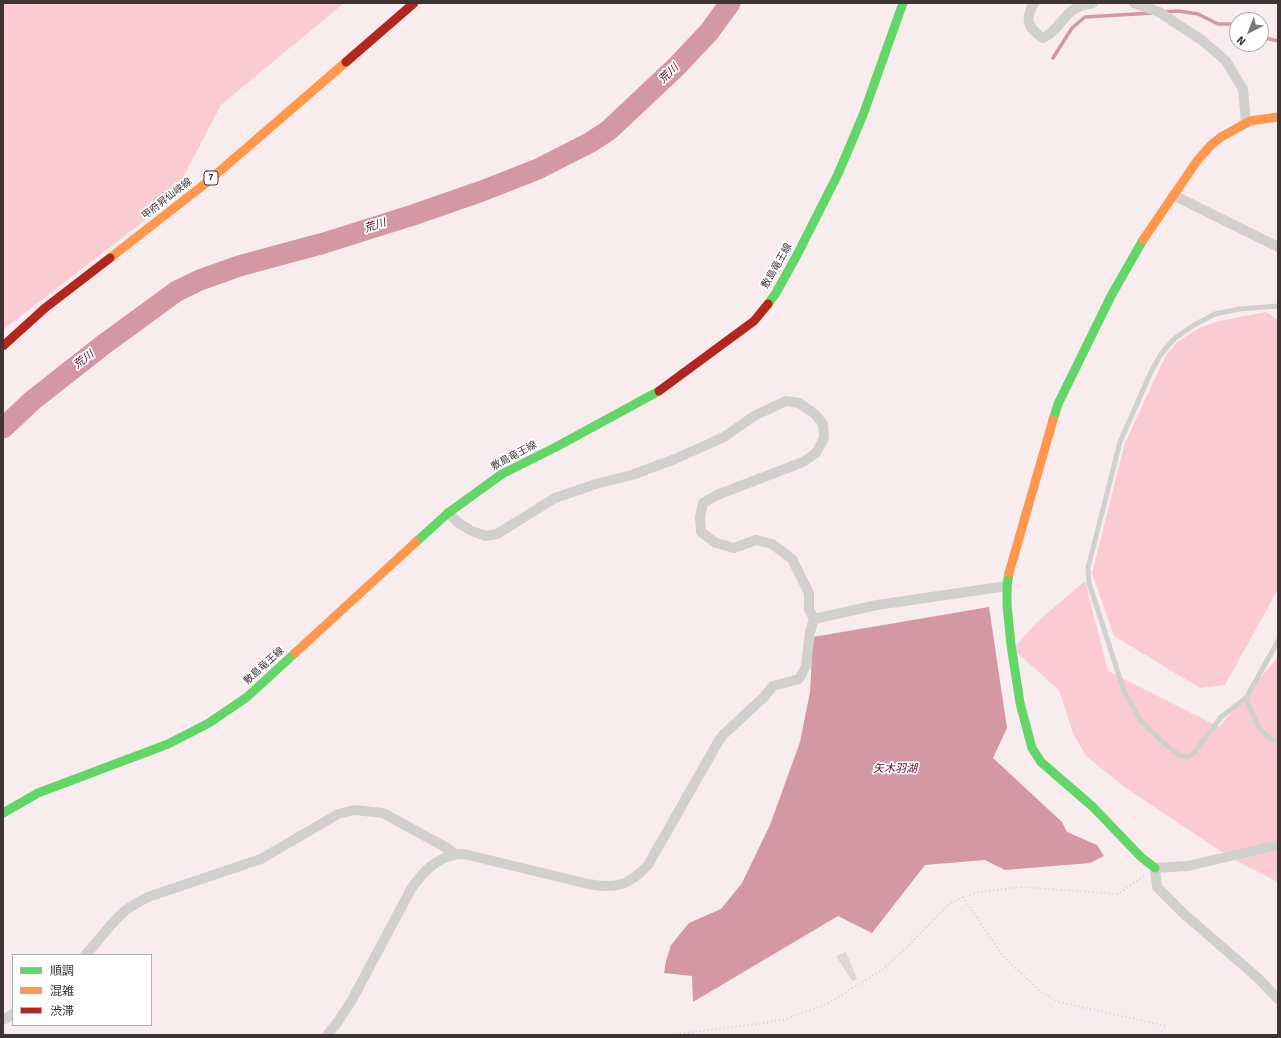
<!DOCTYPE html>
<html>
<head>
<meta charset="utf-8">
<style>
	body { margin:0 }
	#map { position:relative; width:1281px; height:1038px; overflow:hidden; background:#f9ecee; font-family:Signika,"Noto Sans JP",sans-serif }
	canvas { display:block }
	.frame { position:absolute; inset:0; border:4px solid #3e3436; pointer-events:none }
	.legend { position:absolute; left:12px; top:954px; width:140px; height:72px; box-sizing:border-box; background:#fff; border:1px solid #b2aeaf; margin:0; padding:5px 7px; list-style:none; font-size:12px; color:#3e3436 }
	.legend li { display:flex; align-items:center; gap:8px; height:20px }
	.legend b { width:20px; border:1px solid #b2aeaf }
	.north { position:absolute; left:1229px; top:12px; width:40px; height:40px; box-sizing:border-box; background:#fff; border:1px solid #b2aeaf; border-radius:50%; rotate:222deg; font-size:11px; font-weight:700; line-height:16px; text-align:center; color:#3e3436 }
	.north::after { content:''; display:block; margin:auto; width:14px; height:18px; background:#7f7476; clip-path:polygon(50% 0,100% 100%,50% 72%,0 100%) }
</style>
</head>
<body>
<div id="map">
<canvas width="1281" height="1038"></canvas>
<div class="frame"></div>
<ul class="legend">
<li><b style="height:5px;background:#63d668"></b>順調</li>
<li><b style="height:5px;background:#ff974d"></b>混雑</li>
<li><b style="height:5px;background:#b3261e"></b>渋滞</li>
</ul>
<div class="north">N</div>
</div>
<script>
const ctx = document.querySelector('canvas').getContext('2d');
ctx.lineJoin = 'round';
function paint(path, color) { ctx.fillStyle = color; ctx.fill(path, 'evenodd'); }
function strokePath(path, color, width, dash) { ctx.strokeStyle = color; ctx.lineWidth = width; ctx.lineCap = dash ? 'butt' : 'round'; ctx.setLineDash(dash || []); ctx.stroke(path); }
function drawText(font, color, halo, rows, align = 'center') {
  ctx.font = font + ' Signika,"Noto Sans JP",sans-serif'; ctx.lineWidth = 3.5; ctx.setLineDash([]); ctx.textBaseline = 'middle'; ctx.strokeStyle = halo; ctx.fillStyle = color; for (const [text, x, y, turn = 0] of rows) {
    ctx.save(); ctx.translate(x, y); ctx.rotate((+turn || 0) * Math.PI / 180); ctx.textAlign = isNaN(turn) ? turn : align; if (halo) ctx.strokeText(text, 0, 0); ctx.fillText(text, 0, 0); ctx.restore();
  }
}
const green = new Path2D(`
	M3,3H344L221,105L171,200L3,330Z
	M1266,312L1278,320V589L1225,685L1200,688L1114,636L1092,573L1125,443L1165,357L1177,342L1199,328L1219,321Z
	M1085,581L1108,671L1219,727L1278,657V882L1231,858L1123,786L1086,756L1073,733L1059,690L1013,649L1037,622Z`);
const water = new Path2D(`
	M989,607L1007,728L993,758L1062,822L1067,832L1097,845L1104,856L1090,863L1005,870L985,860L925,865L872,933L838,916L693,1002L692,976L664,973L666,961L671,945L689,923L721,909L742,883L770,825L800,742L810,692L813,637Z`);
const stream = new Path2D(`
	M1163,12L1179,11L1198,14L1218,24H1233L1237,26
	M1261,37L1278,41
	M1053,58L1072,28L1085,17L1153,13`);
const river = new Path2D(`
	M3,428L33,400L103,345L177,291L200,280L239,266L324,243L413,215L482,191L538,169L591,142L609,130L676,67L709,32L730,3`);
const building = new Path2D(`
	M846,952L857,979L852,981L836,956Z`);
const path = new Path2D(`
	M963,897L1003,956L1040,991L1059,1002L1166,1026L1160,1035
	M668,1035L759,1024L785,1019L827,1004L882,970L905,949L949,904L963,897L980,892L1021,887L1118,894L1144,876`);
const lane = new Path2D(`
	M1278,306L1239,309L1215,314L1194,325L1174,339L1161,354L1151,372L1120,442L1088,568L1089,583L1124,691L1140,720L1165,744L1180,756L1187,757L1192,755L1221,717L1246,698L1278,641
	M1246,698C1252,712 1260,739 1278,741`);
const street = new Path2D(`
	M1034,3C1025,19 1027,28 1043,38C1065,27 1062,7 1093,3
	M1134,3L1159,12L1203,41L1226,61L1243,89L1246,123
	M1173,195L1278,247
	M814,619L877,605L1007,586
	M1278,845L1188,866L1155,868L1157,887L1184,914L1258,978L1278,999
	M85,955C99,941 110,923 126,910C133,905 141,901 148,897L261,859L338,814L354,810L383,813L447,848L455,854
	M3,1020L13,1014
	M327,1035L337,1023L352,1000L411,889C424,870 440,854 464,854L588,884C615,889 629,886 648,865L718,742L723,735L764,697L773,686L799,679L806,666L810,632L814,619L809,609V593L792,559L772,544L756,540L734,548L716,543L701,532L700,517L703,503L717,495L803,462L816,453L824,438L823,424L815,414L799,403L786,401L754,416L724,437L675,459L632,475L599,483L555,498L497,534L486,536L472,531L460,524L448,513`);
const fast = new Path2D(`
	M768,304L776,293L797,255L838,174L863,115L903,3
	M1053,420L1058,404L1111,296L1143,240
	M416,542L448,513L502,474L556,447L659,391
	M1009,573L1007,586V605L1011,645L1020,703L1032,748L1041,762L1093,807L1141,857L1155,868
	M3,813L38,793L168,744L209,723L247,697L295,653`);
const slow = new Path2D(`
	M1143,240L1197,161L1211,145L1221,137L1250,121L1278,117
	M110,258L206,183L346,62
	M1009,573L1053,420
	M295,653L416,542`);
const jam = new Path2D(`
	M346,62L414,3
	M3,346L45,308L110,258
	M659,391L754,321L768,304`);
const shields = [
	[211,178,14]
];
const shieldNames = [
	["7",211,178]
];
const streetNames = [
	["甲府昇仙峡線",167,199,-38],
	["敷島竜王線",777,266,-60],
	["敷島竜王線",514,456,-28],
	["敷島竜王線",264,666,-42]
];
const waterNames = [
	["荒川",669,74,-44],
	["荒川",375,226,-18],
	["荒川",84,360,-38],
	["矢木羽湖",895,769]
];
paint(green, '#fbcbd4');
paint(water, '#d398a4');
strokePath(stream, '#d398a4', 3.5);
strokePath(river, '#d398a4', 21);
paint(building, '#e4d4d7');
strokePath(path, '#d4d1d1', 2, [1, 3]);
strokePath(lane, '#d2cfcf', 5);
strokePath(street, '#d2cfcf', 10);
strokePath(fast, '#63d668', 9);
strokePath(slow, '#ff974d', 9);
strokePath(jam, '#b3261e', 9);
for (const [x, y, w] of shields) { const box = new Path2D(); box.roundRect(x - w / 2, y - 7, w, 14, 3); ctx.fillStyle = '#fff'; ctx.fill(box); strokePath(box, '#3e3436', 1); }
drawText('bold 9px', '#3e3436', null, shieldNames);
drawText('10px', '#3e3436', '#fff', streetNames);
drawText('italic 11px', '#660029', '#fff', waterNames);
</script>
</body>
</html>
